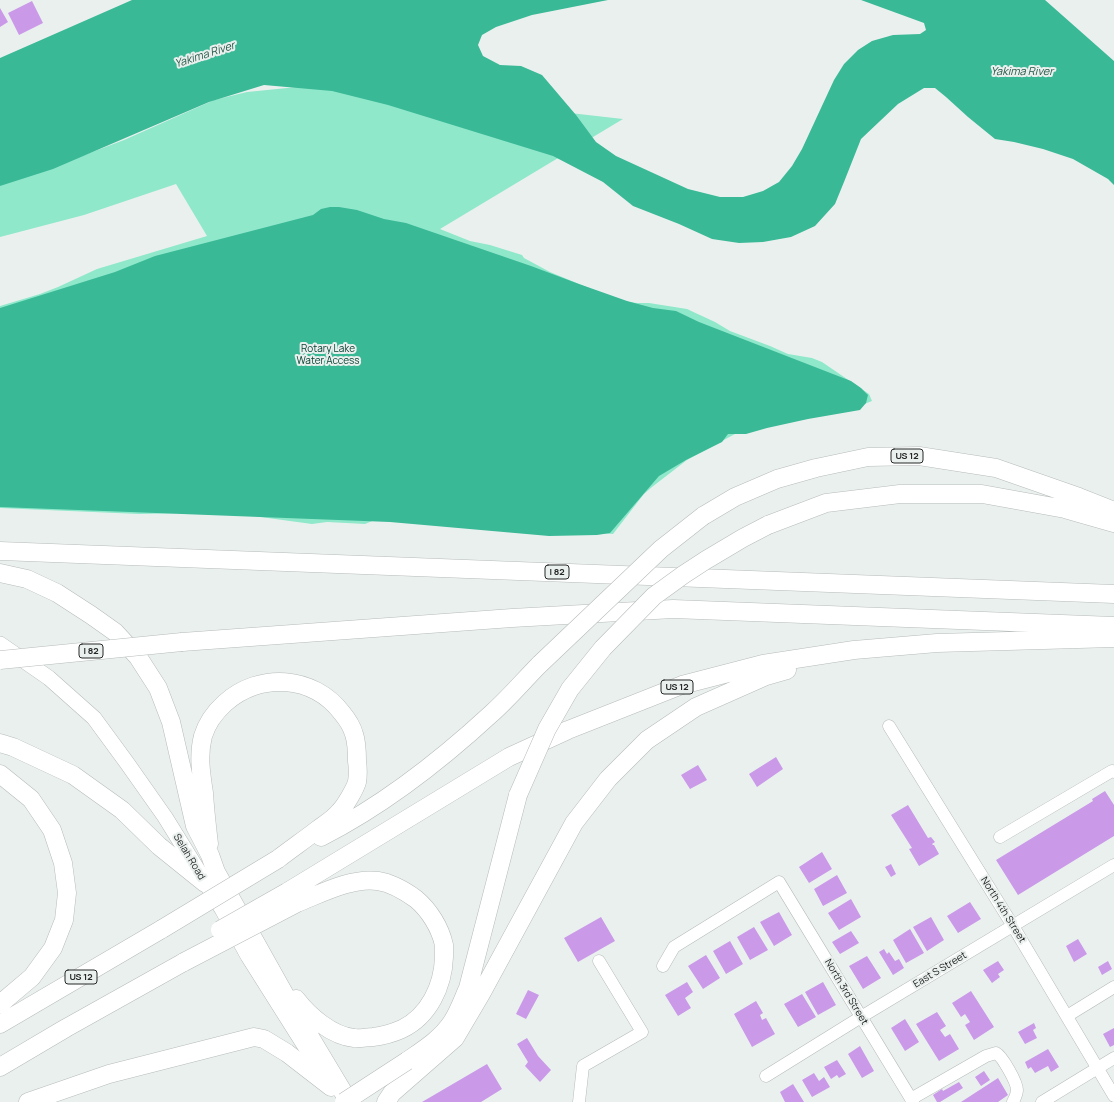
<!DOCTYPE html>
<html>
<head>
<meta charset="utf-8">
<style>
	body { margin:0 }
	canvas { display:block; background:#eaf0ee }
</style>
</head>
<body>
<canvas width="1114" height="1102"></canvas>
<script>
const ctx = document.querySelector('canvas').getContext('2d');
ctx.lineJoin = 'round';
function paint(path, color) { ctx.fillStyle = color; ctx.fill(path, 'evenodd'); }
function strokePath(path, color, width, dash) { ctx.strokeStyle = color; ctx.lineWidth = width; ctx.lineCap = dash ? 'butt' : 'round'; ctx.setLineDash(dash || []); ctx.stroke(path); }
function drawText(font, color, halo, rows, align = 'center') {
  ctx.font = font + ' Manrope,sans-serif'; ctx.lineWidth = 4; ctx.setLineDash([]); ctx.textBaseline = 'middle'; ctx.strokeStyle = halo; ctx.fillStyle = color; for (const [text, x, y, turn = 0] of rows) {
    ctx.save(); ctx.translate(x, y); ctx.rotate((+turn || 0) * Math.PI / 180); ctx.textAlign = isNaN(turn) ? turn : align; if (halo) ctx.strokeText(text, 0, 0); ctx.fillText(text, 0, 0); ctx.restore();
  }
}
const green = new Path2D(`
	M297,87L535,109L623,119L440,229L470,241L490,245L522,255L524,258L550,272L613,298L628,302L637,303H649L687,309L715,322L730,331L770,346L788,354L812,358L822,362L869,394L872,401L862,405L735,434L687,460L652,487L644,494L637,503L613,534L377,519L365,524L327,522L312,524L253,516L189,513L139,514L0,508V306L40,294L58,287L97,269L207,236L176,184L84,215L0,237V183L50,168L124,140L214,100L247,92Z`);
const water = new Path2D(`
	M132,0H608L532,15L496,27L482,35L478,45L483,56L500,65L521,66L542,75L576,115L596,142L616,156L688,189L720,197H743L763,191L779,182L792,166L802,149L834,80L844,64L858,50L872,41L893,35L920,34L926,30L924,23L861,0H1045L1114,61V185L1108,179L1073,159L1043,149L1014,142L995,139L968,117L946,97L935,88H924L898,104L861,139L844,182L835,204L815,226L791,237L763,242L739,243L712,239L679,224L633,206L603,182L553,156L388,105L332,91L264,85L209,102L53,169L0,186V58Z
	M330,207H339L357,210L384,219L406,223L531,266L579,284L627,301L653,308L676,311L699,322L851,381L861,388L868,395L866,403L860,410L808,419L767,428L746,434H728L722,442L686,460L659,476L610,533L597,535L549,536L390,522L0,507V308L115,272L155,256L313,215L321,209Z`);
const building = new Path2D(`
	M32,1L43,23L19,35L8,13Z
	M0,8L8,22L0,27Z
	M776,757L783,769L757,787L749,774Z
	M698,765L707,780L690,789L681,775Z
	M1105,791L1114,805V836L1018,895L996,860L1093,801L1092,799Z
	M908,805L928,838L931,837L935,842L932,844L933,845H934L939,854L919,866L909,849L912,848L891,815Z
	M822,852L832,869L809,883L799,867Z
	M891,864L896,874L891,877L885,867Z
	M837,875L847,893L823,906L814,889Z
	M851,899L861,917L839,930L828,913Z
	M970,902L981,919L958,933L947,916Z
	M779,912L792,935L774,946L760,922Z
	M601,917L615,941L578,962L564,938Z
	M931,917L944,940L927,951L913,927Z
	M754,927L768,950L750,960L737,937Z
	M910,929L924,953L906,963L893,940Z
	M851,931L859,943L840,954L832,942Z
	M1078,939L1087,954L1074,962L1066,946Z
	M730,941L743,964L726,974L713,951Z
	M884,949L887,954L889,952L895,961L899,959L904,968L893,975L879,952Z
	M706,955L720,978L703,989L688,966Z
	M867,956L881,978L863,989L849,966Z
	M998,961L1004,970L998,974L1000,977L992,983L983,970Z
	M1108,961L1112,969L1102,975L1098,967Z
	M687,982L693,992L685,998L691,1008L678,1016L665,995Z
	M823,982L836,1005L818,1015L805,992Z
	M528,990L539,995L526,1019L516,1014Z
	M971,991L994,1027L974,1040L965,1025L970,1022L965,1014L961,1017L952,1003Z
	M802,994L816,1017L798,1027L784,1004Z
	M756,1001L763,1013L760,1015L762,1020L766,1018L775,1034L752,1047L734,1014Z
	M937,1012L946,1026L940,1030L945,1037L950,1034L959,1049L939,1061L916,1024Z
	M905,1019L919,1042L905,1051L891,1028Z
	M1034,1023L1036,1028L1033,1030L1037,1038L1025,1044L1018,1032Z
	M1114,1028V1045L1110,1047L1103,1034Z
	M527,1038L538,1056L551,1070L540,1082L525,1066L528,1062L517,1044Z
	M860,1046L874,1071L862,1078L848,1054Z
	M1048,1049L1059,1067L1051,1072L1048,1066L1035,1073L1031,1067L1028,1069L1025,1062Z
	M837,1060L846,1074L839,1078L837,1075L831,1079L824,1067Z
	M487,1064L502,1089L481,1102H422Z
	M984,1071L990,1080L981,1086L975,1077Z
	M814,1073L819,1081L824,1077L830,1087L812,1097L802,1080Z
	M998,1078L1008,1095L998,1102H961Z
	M959,1082L963,1088L940,1102H937L933,1095L942,1089L943,1091Z
	M793,1084L804,1102H785L780,1092Z`);
const minor = new Path2D(`
	M889,726L1013,926L1114,1096
	M1000,837L1112,771L1114,772
	M663,966L674,947L779,882L913,1102
	M1067,1016L1114,987
	M766,1076L861,1017L1114,865
	M911,1099L986,1056L996,1053C1002,1056 1017,1082 1017,1090C1017,1094 1015,1098 1013,1102
	M579,1102L583,1066L642,1032L599,961
	M1042,1102L1114,1058`);
const major = new Path2D(`
	M0,644L49,678L94,718L127,763L165,817L222,909L248,956L313,1059`);
const highway = new Path2D(`
	M703,516L735,497L777,479L816,468L868,457L919,456L996,468L1079,497L1114,511
	M768,525L826,503L900,494H982L1065,509L1114,523
	M0,551L1114,594
	M0,573L27,579L57,593L91,615L115,632L138,657L158,688L171,722L195,826L210,855L216,872L286,997L349,1102
	M182,642L512,618L673,609L1114,626
	M0,743L13,747L73,775L122,810L159,846L205,883
	M0,774L31,799L52,830L63,863L67,893L64,920L53,948L32,977L0,1004
	M321,837C384,805 440,761 491,714C509,698 524,680 540,664
	M209,844C207,827 205,810 204,793C201,774 198,755 203,736C207,723 215,712 225,703C259,672 313,675 342,713C347,719 352,727 354,734C357,743 357,752 357,761C358,768 358,776 357,782C355,789 345,806 340,811C334,819 325,824 317,830C304,840 291,849 278,859
	M287,892L509,757L568,730L682,685L763,664L854,650L937,643L1114,638
	M296,999C309,1016 332,1036 354,1038C360,1039 367,1037 373,1037C382,1036 393,1033 402,1029C429,1016 443,986 444,957C444,953 444,949 444,945C440,927 429,910 416,899C405,891 391,883 378,881C352,877 320,894 297,903
	M0,1024L162,929
	M407,1061C423,1050 441,1039 452,1022C459,1011 463,999 468,988L518,795
	M0,1067L66,1028L184,962
	M28,1102L109,1074L254,1037L264,1039L287,1053L331,1087
	M386,1102L392,1093L455,1038L481,994L574,823L608,779L647,740L696,707L766,676L787,670`);
const highwayBridge = new Path2D(`
	M0,660L182,642
	M540,664L661,549L703,516
	M518,795L547,729L570,689L603,648L654,596L683,575L706,560L743,538L768,525
	M162,929L278,859
	M220,930L287,892
	M184,962L297,903
	M344,1102L407,1061`);
const shields = [
	[907,456,32],
	[557,572,24],
	[91,651,24],
	[677,687,32],
	[81,977,32]
];
const shieldNames = [
	["US 12",907,456],
	["I 82",557,572],
	["I 82",91,651],
	["US 12",677,687],
	["US 12",81,977]
];
const parkNames = [
	["Rotary Lake",328,349],
	["Water Access",328,361]
];
const streetNames = [
	["Selah Road",189,857,59],
	["North 4th Street",1003,910,58],
	["East S Street",940,970,-31],
	["North 3rd Street",846,992,59]
];
const waterNames = [
	["Yakima River",205,55,-18],
	["Yakima River",1022,72]
];
paint(green, '#90e8cb');
paint(water, '#3ab997');
paint(building, '#ca9ae9');
strokePath(minor, '#b6bcba', 13);
strokePath(major, '#b6bcba', 16);
strokePath(highway, '#b6bcba', 19);
strokePath(minor, '#fff', 12);
strokePath(major, '#fff', 15);
strokePath(highway, '#fff', 18);
strokePath(highwayBridge, '#b6bcba', 19, []);
strokePath(highwayBridge, '#fff', 18);
for (const [x, y, w] of shields) { const box = new Path2D(); box.roundRect(x - w / 2, y - 7, w, 14, 3); ctx.fillStyle = '#eaf0ee'; ctx.fill(box); strokePath(box, '#252827', 1); }
drawText('bold 9px', '#252827', null, shieldNames);
drawText('10px', '#013b2d', '#eaf0ee', parkNames);
drawText('10px', '#252827', '#eaf0ee', streetNames);
drawText('italic 11px', '#265849', '#eaf0ee', waterNames);
</script>
</body>
</html>
